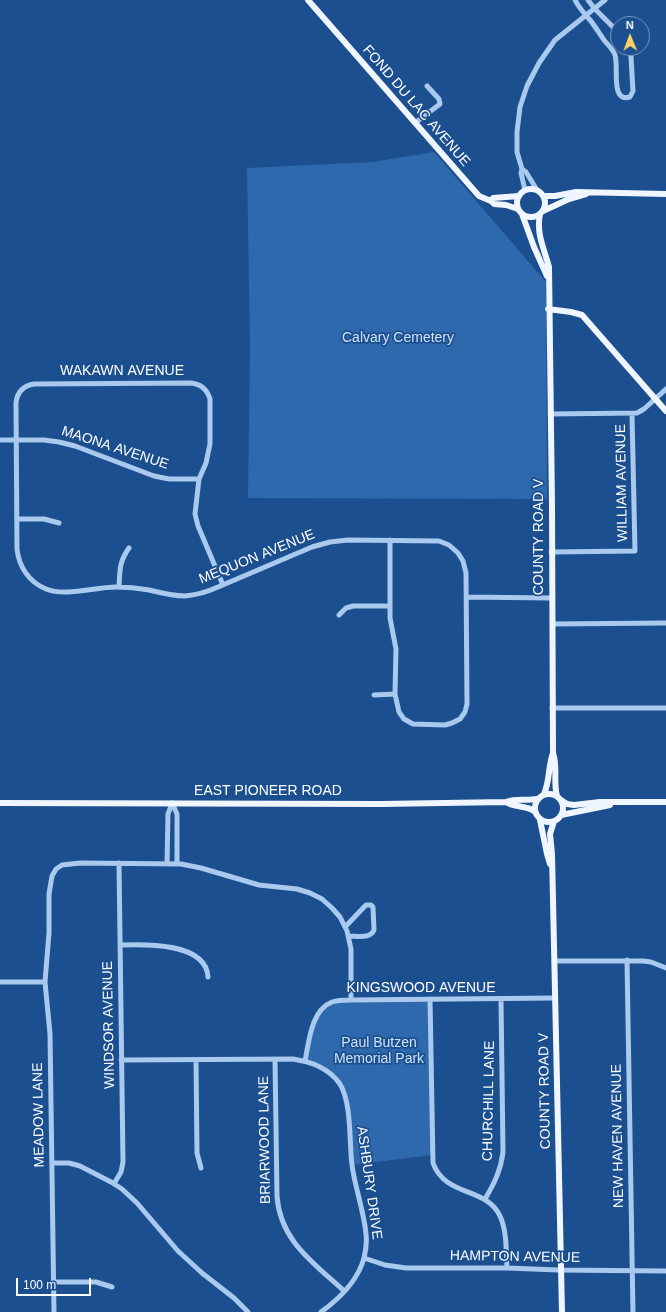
<!DOCTYPE html>
<html>
<head>
<meta charset="utf-8">
<style>
	body { margin:0 }
	#map { position:relative; width:666px; height:1312px; overflow:hidden; background:#1b4f8f; font-family:Helvetica,sans-serif }
	canvas { display:block }
	.north { position:absolute; left:610px; top:16px; width:40px; height:40px; box-sizing:border-box; background:#1b4f8f; border:1px solid #7695bc; border-radius:50%; rotate:359deg; font-size:11px; font-weight:700; line-height:16px; text-align:center; color:#fff }
	.north::after { content:''; display:block; margin:auto; width:14px; height:18px; background:#ffd166; clip-path:polygon(50% 0,100% 100%,50% 72%,0 100%) }
	.scale { position:absolute; left:16px; top:1278px; width:75px; height:18px; box-sizing:border-box; border:2px solid #fff; border-top:0; padding-left:5px; font-size:12px; line-height:14px; white-space:nowrap; color:#fff; -webkit-text-stroke:3px #1b4f8f; paint-order:stroke }
</style>
</head>
<body>
<div id="map">
<canvas width="666" height="1312"></canvas>
<div class="north">N</div>
<div class="scale">100 m</div>
</div>
<script>
const ctx = document.querySelector('canvas').getContext('2d');
ctx.lineJoin = 'round';
function paint(path, color) { ctx.fillStyle = color; ctx.fill(path, 'evenodd'); }
function strokePath(path, color, width, dash) { ctx.strokeStyle = color; ctx.lineWidth = width; ctx.lineCap = dash ? 'butt' : 'round'; ctx.setLineDash(dash || []); ctx.stroke(path); }
function drawText(font, color, halo, rows, align = 'center') {
  ctx.font = font + ' Helvetica,sans-serif'; ctx.lineWidth = 3.5; ctx.setLineDash([]); ctx.textBaseline = 'middle'; ctx.strokeStyle = halo; ctx.fillStyle = color; for (const [text, x, y, turn = 0] of rows) {
    ctx.save(); ctx.translate(x, y); ctx.rotate((+turn || 0) * Math.PI / 180); ctx.textAlign = isNaN(turn) ? turn : align; if (halo) ctx.strokeText(text, 0, 0); ctx.fillText(text, 0, 0); ctx.restore();
  }
}
const green = new Path2D(`
	M434,152L546,282L547,499L248,498L250,346L247,168L373,162Z
	M430,999L432,1155L352,1165L347,1102L334,1077L305,1061L314,1021L319,1013L333,1001Z`);
const minor = new Path2D(`
	M575,0C579,8 584,13 590,20C595,26 599,33 604,40C608,45 613,49 615,55C619,67 610,103 630,97L633,91L631,57L629,48
	M588,0L594,8L618,32
	M415,123L440,104L439,99L427,86
	M522,169L526,172L537,190
	M525,190L521,173L522,169L517,152V132L520,107L527,86L539,63L555,40L605,0
	M550,414L637,413L644,409L666,389
	M0,440H44L59,442L75,446L154,476L169,479H199
	M17,519H44L59,523
	M551,552L635,551L632,414
	M223,585L198,526L195,514L199,479L206,463L210,444V399C207,389 201,384 191,383L34,384C23,386 17,392 16,403L17,549C19,567 29,582 46,589C66,597 94,587 116,587C127,587 138,588 149,590C161,593 173,596 185,596C197,595 207,592 218,587L312,547L330,542L348,540L439,541L449,545L458,553L463,561L466,573L467,704L465,712L460,719L452,723L445,725L413,724L404,719L399,712L395,694L396,649L390,618V540
	M119,587C120,570 119,562 129,548
	M467,597L551,598
	M339,615L346,608L353,606H389
	M552,624L666,623
	M374,695L395,694
	M552,708H666
	M172,803L177,814V864
	M167,864L168,814L172,803
	M345,927L366,905H371L373,907L374,930C370,939 358,936 349,936
	M120,945C144,944 206,942 208,977
	M627,960L633,1312
	M555,961H643L651,962L666,968
	M0,982H45
	M430,999L433,1163C445,1197 487,1187 500,1216C507,1231 506,1251 507,1268
	M275,1059L277,1196C280,1241 314,1263 344,1291
	M121,1060L293,1059C312,1062 329,1068 340,1084C352,1104 349,1142 352,1165C355,1188 364,1211 366,1234C367,1242 366,1250 364,1258C358,1280 339,1299 321,1312
	M196,1060L197,1153L201,1168
	M305,1061C309,1042 311,1010 332,1002C338,1000 345,1000 351,1000L555,998
	M52,1163H69L80,1166L111,1182L122,1189L137,1203L178,1251L202,1273L234,1298L248,1312
	M113,1183L115,1182L121,1172L123,1162L119,863
	M485,1199C494,1184 501,1170 503,1152L501,999
	M364,1258L385,1265L406,1268H507L558,1270L666,1271
	M53,1282H96L112,1287
	M54,1312L50,1034L45,982L49,933V894L52,876L56,869L62,865L80,863L181,864L201,868L259,885L297,889L310,893L322,899L332,908L340,917L347,931L351,949V1000`);
const major = new Path2D(`
	M308,0L479,196L491,201L494,204L506,205L518,209
	M517 203a14 14 0 1 1 28 0a14 14 0 1 1-28 0Z
	M543,196H555L576,192L666,194
	M491,201L493,198L519,196
	M543,211L569,199L586,194
	M522,214L534,247L547,276
	M540,214C536,234 544,248 549,267L552,506L553,753C558,767 553,782 557,796
	M548,309L571,312L582,315L666,411
	M535 808a14 14 0 1 1 28 0a14 14 0 1 1-28 0Z
	M544,794C550,781 548,766 553,753
	M561,800L567,804L574,805L600,802H666
	M506,802C516,798 526,801 537,799
	M0,803L381,804L506,802C515,808 526,805 534,811
	M561,815L610,805
	M540,820L547,854L550,864
	M554,821L550,834L552,854L562,1312`);
const streetNames = [
	["FOND DU LAC AVENUE",416,106,49],
	["WAKAWN AVENUE",122,371],
	["MAONA AVENUE",115,448,18],
	["WILLIAM AVENUE",622,483,-91],
	["COUNTY ROAD V",539,537,-90],
	["MEQUON AVENUE",257,557,-22],
	["EAST PIONEER ROAD",268,791],
	["KINGSWOOD AVENUE",421,988],
	["WINDSOR AVENUE",109,1025,-91],
	["COUNTY ROAD V",545,1091,-91],
	["CHURCHILL LANE",489,1101,-89],
	["MEADOW LANE",39,1115,-91],
	["NEW HAVEN AVENUE",618,1136,-91],
	["BRIARWOOD LANE",265,1140,-91],
	["ASHBURY DRIVE",369,1183,82],
	["HAMPTON AVENUE",515,1257,1]
];
const parkNames = [
	["Calvary Cemetery",398,338],
	["Paul Butzen",379,1043],
	["Memorial Park",379,1059]
];
paint(green, '#2e69ad');
strokePath(minor, '#a9c9ee', 5);
strokePath(major, '#f0f6ff', 6);
drawText('14px', '#fff', '#1b4f8f', streetNames);
drawText('14px', '#cfe3fa', '#1b4f8f', parkNames);
</script>
</body>
</html>
